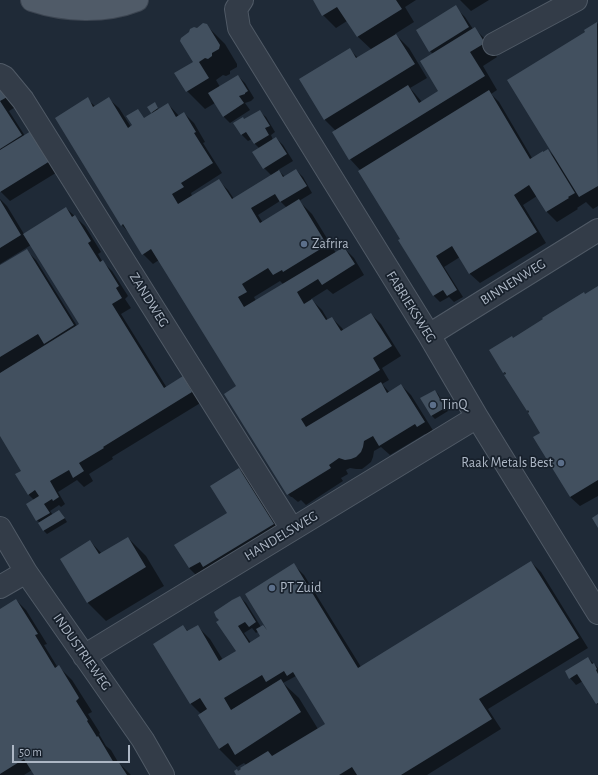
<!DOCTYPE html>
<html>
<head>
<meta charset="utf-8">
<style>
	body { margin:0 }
	#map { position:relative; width:598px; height:775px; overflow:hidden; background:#1f2a37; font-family:"Alegreya Sans",sans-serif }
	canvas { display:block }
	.scale { position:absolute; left:12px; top:745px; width:118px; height:18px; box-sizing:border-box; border:2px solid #adb7c5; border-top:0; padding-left:5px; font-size:12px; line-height:14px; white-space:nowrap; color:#adb7c5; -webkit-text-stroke:3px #18212c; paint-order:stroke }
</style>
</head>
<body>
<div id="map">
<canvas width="598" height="775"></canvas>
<div class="scale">50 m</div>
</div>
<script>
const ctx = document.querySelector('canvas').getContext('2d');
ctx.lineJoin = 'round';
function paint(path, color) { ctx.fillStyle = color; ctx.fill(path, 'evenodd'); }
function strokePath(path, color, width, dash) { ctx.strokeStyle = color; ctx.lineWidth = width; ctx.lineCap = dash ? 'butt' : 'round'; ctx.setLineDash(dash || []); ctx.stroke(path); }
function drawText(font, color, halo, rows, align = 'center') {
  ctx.font = font + ' "Alegreya Sans",sans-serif'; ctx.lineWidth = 3.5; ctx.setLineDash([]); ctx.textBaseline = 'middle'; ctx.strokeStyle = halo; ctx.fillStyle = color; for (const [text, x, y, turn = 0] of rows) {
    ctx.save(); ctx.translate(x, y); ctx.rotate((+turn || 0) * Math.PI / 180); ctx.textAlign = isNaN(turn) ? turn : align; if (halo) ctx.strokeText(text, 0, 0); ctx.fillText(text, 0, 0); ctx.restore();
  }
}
const shadow = new Path2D(`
	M314,0H416L405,7L414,22L395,34L409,48L427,78L410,88L422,102L440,91L433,54L430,51L417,30L455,7L465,17L473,29L474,28L487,41L497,57L483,66L497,90L491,94L499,102L532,158L548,150L555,157L586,32L585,31L597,23L598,24V206L593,209L586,202L577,208L578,209L557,222L547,212L537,196L523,205L546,243L480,283L470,274L460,257L444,267L463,297L454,302L449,297L440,302L434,296L400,241L402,239L361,171L350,159L333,133L336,131L325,120L301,80L350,50L358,58L372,50L357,36L347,21L336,28L323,15Z
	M460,0H489L471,11Z
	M206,25L225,44L237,64V67L230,71V74L226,76L223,75L216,80L220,87L238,76L245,83L254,98L251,101L245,103L250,110L230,123L223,116L215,103L205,109L187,91L194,62L197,29Z
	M0,90L17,106L9,111L25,136L59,171L10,201L0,191Z
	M87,99L96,107L109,99L119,108L131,127L153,114L152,112L154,104L159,110L168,104L179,116L184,113L194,123L205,142L203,143L222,173L191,193L192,196L218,180L228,190L234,199L272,176L264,168L259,148L255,144L252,139L248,141L242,135L235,123L245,120L259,111L266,117L275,132L271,135L273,140L276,138L283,145L293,161L278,170L285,177L296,170L303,177L312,193L299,201L312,214L336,253L344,248L354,258L364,275L333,294L327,289L311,299L322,310L328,320L332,318L342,328L344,331L371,314L381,324L401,356L382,368L389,380L382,384L390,393L401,385L411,395L434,432L427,436L425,434L390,455L381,447L374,451L373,457L371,462L366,466L362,469H356L350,468L346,470L348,474L341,478L343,481L306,505L301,500L298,502L292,497H291L288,494L237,387L159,260L153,264L143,254L129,233L122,225ZM280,201L287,208L263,223L258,215ZM280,281L283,284L256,301L254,297Z
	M0,199L7,206L24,234L66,208L85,226L101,252L98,254L102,261L112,271L128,296L125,299L131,308L121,314L167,388L183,378L193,388L202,402L112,457L113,459L89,474L93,481L84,487L77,480L58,492L65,504L61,507L59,505L50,511L53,515L59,511L62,514L67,522L47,534L44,531L39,524L40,523L37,520L34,500L28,494L22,471L0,434V266L26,250L36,260L77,326L80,325L31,245L0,264Z
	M598,287V496L580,506L570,497L541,433L506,375L504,372L513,339Z
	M435,391L438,394L448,411L435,419L432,416L422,399Z
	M239,469L252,482L287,537L202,581L189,568L228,513Z
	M128,538L146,556L164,586L106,621L88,603L61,559L90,541L102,554Z
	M531,562L541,572L588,648L488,709L501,729L427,775H237L239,772L246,765L244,763L237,767L219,749L201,714L191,704L154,644L183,626L189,632L197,626L210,639L223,660L237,651L218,622L240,597L246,603L261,627L263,626L268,631L294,565L304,575L361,667ZM252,628L256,633L259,631L262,636L251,643L244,633ZM296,676L326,724L318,729L299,698L283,683Z
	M16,600L26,610L47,644L44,645L58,668L59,667L72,680L91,710L92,712L88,714L100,733L99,734L106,746L111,750L118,762L131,775H35L32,770L24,775H0V611Z
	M588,658L598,668V705L583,681L576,685L570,678Z`);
const building = new Path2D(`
	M313,0H396L402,9L357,37L337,7L322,16Z
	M456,5L469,27L429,52L416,30Z
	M597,22L598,186L579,197L507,80L585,32L584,30Z
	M203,23L207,24L220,45L219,49L212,53V56L208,59L205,58L199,62L209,78L186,92L174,73L193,62L180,41L181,38L189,32L190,29L194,27L197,28Z
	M475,27L485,43L470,52L485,76L349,160L332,132L408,85L419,103L438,91L420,61Z
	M396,34L415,64L324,120L299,79L350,48L356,58Z
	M238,75L248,91L245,93V94L239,96L244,103L223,117L208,93Z
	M0,88L9,96L0,101L22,135L0,149Z
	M489,90L530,159L543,151V152L548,149L575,193L568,197L569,198L546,212L529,185L514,195L537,232L469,274L452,246L436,256L457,290L447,296L443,290L433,296L398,240L400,239L358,171Z
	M88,97L93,107L109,97L128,128L132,125L126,116L138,109L144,118L168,103L176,117L184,112L196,132L194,133L213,163L181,183L184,187L172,194L178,204L219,179L232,199L279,170L283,177L296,169L307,186L280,202L275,194L251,208L260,223L299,199L327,245L283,272L282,270L273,275L268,268L242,284L247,292L238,297L244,307L344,247L355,264L322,285L318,279L297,292L304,304L312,299L326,320L332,317L341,331L371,313L392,346L373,358L380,370L301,419L306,427L381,382L387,393L401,384L425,422L417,427L415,424L379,446L373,436L364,441L363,447L361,452L356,457L351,459L345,460L339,458L329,465L331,468L287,495L224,394L236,386L151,249L142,255L123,224L121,226L55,118Z
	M155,102L158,108L151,113L147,107Z
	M260,110L270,126L265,128L269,135L254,144L246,132L241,135L233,123L243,117L244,119Z
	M31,131L50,161L0,192V150Z
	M276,137L287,154L263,169L252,152Z
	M0,200L21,235L0,248Z
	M66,207L72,217L75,215L91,241L88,243L100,262L103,260L119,286L116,288L122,298L112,304L164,388L183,376L192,392L103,447L104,448L79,463L84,471L73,478L69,470L50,481L59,497L53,501L52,499L44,504L50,513L36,521L26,504L39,496L35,490L28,495L15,474L21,471L0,436V373L79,324L23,234Z
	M27,249L74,325L44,344L38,334L0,357V265Z
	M598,286V480L570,497L533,437L540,433L528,413L529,412L528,410L527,411L504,375L506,374L505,372L503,373L489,350L512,336L513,338L543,319L542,318L584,292L585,294Z
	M435,390L445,408L431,416L420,398Z
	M239,468L274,524L203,567L200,562L189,568L174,545L227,513L210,486Z
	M59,510L65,518L43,531L38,523Z
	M598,514V528L592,518Z
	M128,537L146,567L87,603L60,559L90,540L99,554Z
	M531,561L579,638L479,699L492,719L401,775H357L352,767L339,775H236L234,771L237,769L238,771L241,769L240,768L268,751L272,756L325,724L293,672L287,676L284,671L266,682L262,675L224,698L231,710L281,679L301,712L235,755L228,743L219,749L198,715L207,709L200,698L190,704L153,644L183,625L187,631L198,625L219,661L236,651L216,622L219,620L216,617L214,612L232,600L240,596L256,622L249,627L245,622L238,626L249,643L260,636L256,629L263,625L267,630L245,594L294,563L358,668Z
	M16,599L38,634L35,635L55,668L59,665L78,696L79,698L76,701L88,720L87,721L97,737L98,736L114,763L118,761L127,775H34L24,759L0,774V609Z
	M588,657L592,664L594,663L597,669L596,670L598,674V703L596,704L577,674L569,679L565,671Z`);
const minor = new Path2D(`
	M242,0L236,9L239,28L429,335L477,417L598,613
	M494,44L576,0
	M0,75L4,77L23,100L292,529
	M429,335L598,230
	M0,528L26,572L143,740L163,775
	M0,587L26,572
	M84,656L477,417`);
const major = new Path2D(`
	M32,0C65,11 104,13 137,0`);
const markers = [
	[304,244,4,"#5c6f8a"],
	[433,405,4,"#5c6f8a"],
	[561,463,4,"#5c6f8a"],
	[272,588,4,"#5c6f8a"]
];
const poiNames = [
	["Zafrira",312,244],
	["TinQ",441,405],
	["Raak Metals Best",553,463,"right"],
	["PT Zuid",280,588]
];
const streetNames = [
	["BINNENWEG",513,282,-32],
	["ZANDWEG",149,300,58],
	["FABRIEKSWEG",411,307,58],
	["HANDELSWEG",281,536,-31],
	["INDUSTRIEWEG",82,652,55]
];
paint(shadow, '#0007');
paint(building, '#42505f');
strokePath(minor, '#505a66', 24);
strokePath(major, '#3c4551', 24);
strokePath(minor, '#333c48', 22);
strokePath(major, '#505b68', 22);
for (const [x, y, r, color] of markers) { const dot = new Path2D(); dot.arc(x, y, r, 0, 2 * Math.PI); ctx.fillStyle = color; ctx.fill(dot); strokePath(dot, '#18212c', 1.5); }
drawText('14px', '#adb7c5', '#18212c', poiNames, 'left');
drawText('14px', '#adb7c5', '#18212c', streetNames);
</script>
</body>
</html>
